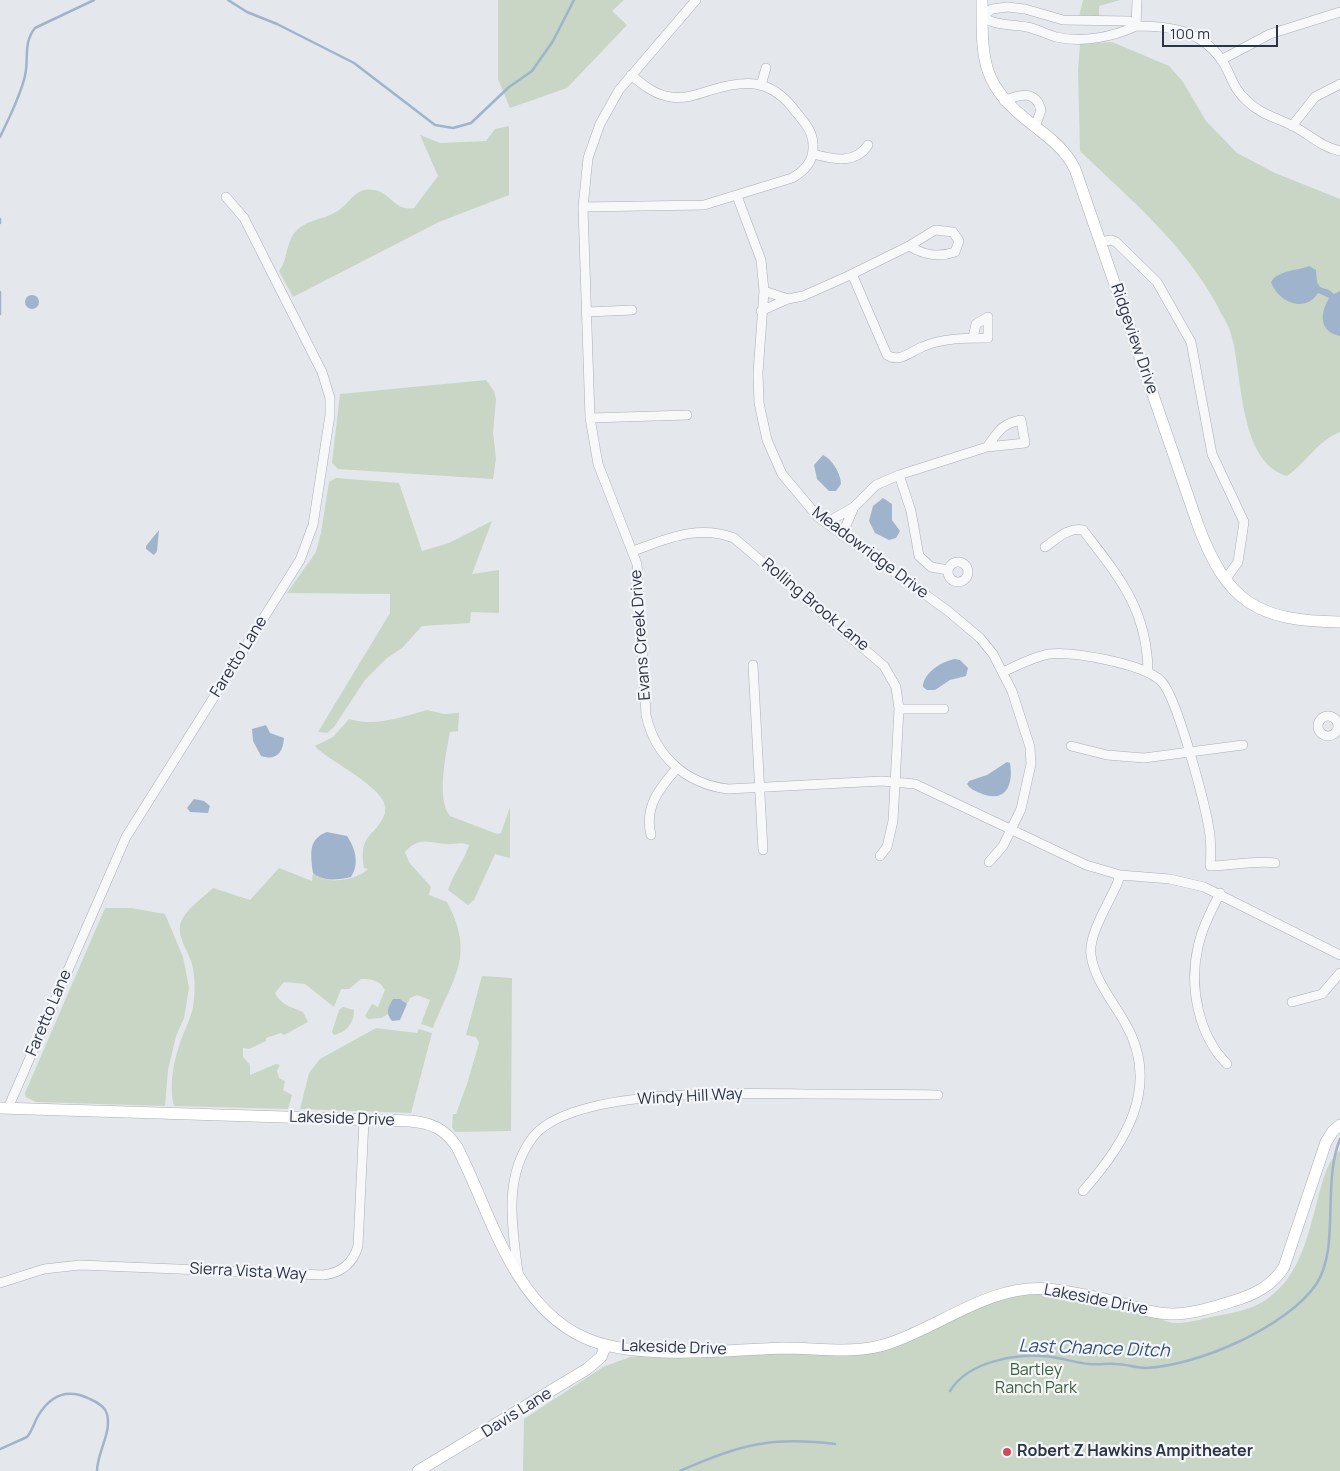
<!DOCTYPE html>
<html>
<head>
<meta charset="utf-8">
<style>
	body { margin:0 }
	#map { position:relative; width:1340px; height:1471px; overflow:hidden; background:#e4e7ec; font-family:Manrope,sans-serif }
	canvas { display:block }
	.scale { position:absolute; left:1162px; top:25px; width:116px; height:22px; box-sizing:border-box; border:2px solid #2b3445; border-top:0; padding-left:6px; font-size:15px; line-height:18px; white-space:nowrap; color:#2b3445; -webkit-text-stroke:4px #f4f6f9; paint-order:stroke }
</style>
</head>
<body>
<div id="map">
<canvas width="1340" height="1471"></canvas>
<div class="scale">100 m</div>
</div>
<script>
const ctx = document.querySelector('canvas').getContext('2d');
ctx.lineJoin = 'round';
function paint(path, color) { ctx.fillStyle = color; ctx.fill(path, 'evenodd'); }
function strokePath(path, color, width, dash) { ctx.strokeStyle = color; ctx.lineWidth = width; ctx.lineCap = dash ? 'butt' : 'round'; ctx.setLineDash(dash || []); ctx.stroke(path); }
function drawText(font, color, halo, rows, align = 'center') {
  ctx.font = font + ' Manrope,sans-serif'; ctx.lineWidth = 4.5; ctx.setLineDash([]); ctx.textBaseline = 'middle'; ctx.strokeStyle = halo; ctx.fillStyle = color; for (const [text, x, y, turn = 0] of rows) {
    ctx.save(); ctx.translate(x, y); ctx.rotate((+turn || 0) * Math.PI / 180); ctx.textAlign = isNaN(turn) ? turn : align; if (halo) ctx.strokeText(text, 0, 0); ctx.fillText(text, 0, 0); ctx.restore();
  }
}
const green = new Path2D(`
	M498,0H624L612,11L627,25L567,88L510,108L498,79Z
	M1083,0H1120L1099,6V16L1079,17Z
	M1112,42L1169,66L1183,82L1206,121L1237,153L1275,173L1340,199V432C1318,440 1306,463 1287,476C1238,462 1243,374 1231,334C1229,325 1222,316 1218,307C1185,245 1130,199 1080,151L1078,71L1080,44Z
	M509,126V195L439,222L293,297L279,271C287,261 286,246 293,235C304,219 321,221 336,212C350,204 355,186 374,190C390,192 395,212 414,208L438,176L420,135L440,143L486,141L495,129Z
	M486,380L494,391L496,399L493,433L496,459L493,479L338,469L332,463L340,394Z
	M336,478L399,483L422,551L449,543L492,521L472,574L499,570V613L471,612L470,623L422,626L402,648L387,658L365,680L334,727L327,733L318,732L390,613V594L287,593L316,552L321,533L329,482Z
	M427,710L444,714L459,713L458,731L450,732C446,754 436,798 450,816L497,834L501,833L510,807V858L495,854L474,900L468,905L448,890C453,874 464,861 469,845C460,841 454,845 445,844C428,842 418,837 405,852L409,862L431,887L429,895L447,902C476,957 453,977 433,1028L421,1024L430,1000L417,995L410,998L407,1004L400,999L390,1004L388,1014L381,1018L368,1019L365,1016L372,1004L378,1007L385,990C380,980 371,979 361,979L349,989H341L334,1007L305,984L284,982L275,993C281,1005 291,1007 303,1012L308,1022L284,1035L281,1033L266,1038V1041L249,1049L243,1048V1057L250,1065V1075L276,1064L280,1065L277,1071L279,1078L285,1081L283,1090L292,1095L288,1109L174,1106C169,1088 173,1064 179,1046C184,1029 193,1017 194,999C195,987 195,973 191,961C187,950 178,937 180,925C184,910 203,898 213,888L250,900L279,868L312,881L313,873C325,885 356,881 368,869L364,868C358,832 376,838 385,813C393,790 327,761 315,746L333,737L349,719C375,727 402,717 427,710Z
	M105,908H131L165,914L183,957L189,988L184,1018L176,1036L168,1070L165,1106L36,1102L26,1097L25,1093Z
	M482,976L512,978L511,1131L455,1132L452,1127L453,1114H456L467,1084L479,1043L476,1037L466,1035Z
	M343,1007L354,1010C354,1023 347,1032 334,1035L332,1032L339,1010Z
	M376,1028L417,1033L419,1029L432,1033L411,1113L300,1109L309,1073L320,1059Z
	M1340,1150V1471H523L524,1419L603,1367L630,1357L673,1353L855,1352L986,1301L1034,1289L1154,1313C1167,1329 1189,1322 1207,1318C1224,1314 1243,1312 1259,1304C1299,1282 1307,1239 1318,1198C1323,1180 1326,1163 1340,1150Z`);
const water = new Path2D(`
	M1309,266L1316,270L1317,282L1320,287L1329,290L1334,294L1340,291V336C1320,332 1319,315 1329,298L1318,293C1305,314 1278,302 1271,282C1278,270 1297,271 1309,266Z
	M25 302a7 7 0 1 1 14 0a7 7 0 1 1-14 0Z
	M823,455C832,459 841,474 841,484L836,491H829L817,479L814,465Z
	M883,498L892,504V520L900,531L896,538L889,540L875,533L869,521L873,506Z
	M159,530L157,551L154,555L146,549V546Z
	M955,659L960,660L968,668L966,676L950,680L935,690H927L923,687C923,673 942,661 955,659Z
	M266,725L270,733L284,738C283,753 276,761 261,756L253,741L252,729Z
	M1007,762L1010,763C1014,786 1005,804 980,793C975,791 970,789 967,784L969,781L987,775Z
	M194,799L204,801L210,806L208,813L190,812L187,808Z
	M327,832L347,836C355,848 360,863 351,877C339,880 323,882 313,873C311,856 307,839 327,832Z
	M393,999H400L407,1004L400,1020L392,1021C385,1013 388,1007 393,999Z`);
const stream = new Path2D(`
	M228,0L247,12L277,24L354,63L435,125L453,128L471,123L509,87L532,71L553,41L574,0
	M0,137C9,118 20,97 25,76C29,58 23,43 35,28L94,0
	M0,219V223
	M0,292V314
	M950,1391C969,1360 1019,1353 1052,1357C1065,1359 1077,1363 1090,1364C1099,1365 1107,1363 1116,1364C1126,1364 1136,1368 1146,1368C1197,1366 1288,1327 1317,1283C1340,1246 1322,1183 1340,1139
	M0,1449L27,1437C32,1431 34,1423 38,1416C51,1394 68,1388 90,1399C97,1402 105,1406 107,1414C112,1432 97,1453 97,1471
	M680,1471C738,1445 771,1436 835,1444`);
const street = new Path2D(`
	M696,0L619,90L600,124L588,158L583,207L590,418L598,464L637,564L646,715C655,756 686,784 728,789L882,781L915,784L1086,865L1120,875L1170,879L1204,887L1340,955
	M1137,0L1136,26C1170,26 1200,30 1221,59C1231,73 1232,88 1247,101C1260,114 1277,118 1293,126C1311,135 1319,146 1340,151
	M1007,7L1025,9L1063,20L1129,21L1136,26C1113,37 1082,43 1056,37C1046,34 1037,29 1027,27C1011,24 994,26 982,16L992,9Z
	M1221,60L1270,34L1340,12
	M761,85L766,68
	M1004,101C1020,94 1036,90 1041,110L1035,127
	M1292,126L1315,97L1340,84
	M813,154C832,159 855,165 868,145
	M737,196L761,260L764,291L758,373L759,403L767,440L782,474L818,517L948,611L980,638L993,654L1012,691L1030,747L1031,764L1021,809L1003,846L989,862
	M583,207L704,205L792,178C805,171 814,160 813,145C813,131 804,122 796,112C771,78 746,79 708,91C696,95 684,99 671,97C655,95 643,85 631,75
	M1100,242L1111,240L1116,242L1157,282L1191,342L1212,454L1244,522L1238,562L1225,580
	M852,274L887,355C899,363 910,352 922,347C942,338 966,338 988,338V317L976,324L973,338
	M764,291L788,299
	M761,311L788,299L803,296L848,276L909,246L935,230L953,232L959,241L955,252C938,258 924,255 909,246
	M587,312L632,310
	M590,418L687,415
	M899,475L911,511L919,556L931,567L948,570
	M826,523L854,507
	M842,535L854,507L876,485L899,475L987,447L1025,443L1021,420C1001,424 998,432 987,447
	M1045,547C1057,539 1068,527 1083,530C1119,577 1147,609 1148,671
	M633,551C667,539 698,524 734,538L884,666L896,687L899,709L893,821L887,847L880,856
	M948 572a10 10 0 1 1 20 0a10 10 0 1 1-20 0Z
	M753,665L763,850
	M1003,672C1018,665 1033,657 1049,654C1073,651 1144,664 1161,681C1177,696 1207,810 1210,836C1211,846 1211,856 1210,866C1232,866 1254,860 1275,863
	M899,709H944
	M1318 726a10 10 0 1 1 20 0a10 10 0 1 1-20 0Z
	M1071,746L1107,755L1144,758L1243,745
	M651,835C644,807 659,789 677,768
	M1220,893C1211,911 1202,928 1198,947C1189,986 1198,1035 1227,1064
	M1292,1002L1322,994L1340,973
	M8,1108L126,837L300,560L313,525L330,415V398L322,372L244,218L226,197
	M1083,1191C1125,1144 1162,1086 1125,1023C1114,1003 1094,979 1091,955C1088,935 1109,903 1117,884L1120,875
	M518,1272C512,1227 503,1176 533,1137C572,1087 746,1093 805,1094C850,1094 894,1094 938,1095
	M0,1283L44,1269L80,1265L323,1275C342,1273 353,1263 358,1246L364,1120`);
const secondary = new Path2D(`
	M982,0C982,62 981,85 1033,125C1050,138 1065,149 1075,169L1198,525C1227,603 1258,621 1340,622
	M0,1108L410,1121C432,1123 445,1129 457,1147C490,1211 512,1304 583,1337C632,1361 729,1350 784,1348C819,1348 856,1355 890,1343C941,1326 992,1283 1049,1289C1072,1292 1097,1297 1120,1303C1137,1308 1154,1314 1172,1314C1192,1314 1214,1307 1233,1301C1254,1295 1272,1286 1284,1267L1326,1142L1333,1131L1340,1125
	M418,1471L587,1369L601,1357L606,1345`);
const markers = [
	[1007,1452,5,"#d1495b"]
];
const streetNames = [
	["Ridgeview Drive",1134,339,71],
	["Meadowridge Drive",870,553,37],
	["Rolling Brook Lane",815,605,40],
	["Evans Creek Drive",641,635,-94],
	["Faretto Lane",239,657,-58],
	["Faretto Lane",49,1013,-67],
	["Windy Hill Way",690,1097,-3],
	["Lakeside Drive",342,1119,2],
	["Sierra Vista Way",248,1272,3],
	["Lakeside Drive",1096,1300,11],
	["Lakeside Drive",674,1348,2],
	["Davis Lane",517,1413,-32]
];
const parkNames = [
	["Bartley",1036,1371],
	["Ranch Park",1036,1389]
];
const poiNames = [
	["Robert Z Hawkins Ampitheater",1017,1452]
];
const waterNames = [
	["Last Chance Ditch",1094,1349,2]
];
paint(green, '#c9d6c5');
paint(water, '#9fb4cc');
strokePath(stream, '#9fb4cc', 2.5);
strokePath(street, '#a9aeb7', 10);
strokePath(secondary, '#a9aeb7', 12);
strokePath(street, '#f7f8fa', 9);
strokePath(secondary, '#fff', 11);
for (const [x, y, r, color] of markers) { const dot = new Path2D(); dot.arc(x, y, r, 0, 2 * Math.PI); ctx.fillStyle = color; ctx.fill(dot); strokePath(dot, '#f4f6f9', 2); }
drawText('16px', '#2b3445', '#f4f6f9', streetNames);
drawText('16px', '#3f6138', '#f4f6f9', parkNames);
drawText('bold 16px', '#2b3445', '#f4f6f9', poiNames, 'left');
drawText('italic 18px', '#34527a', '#f4f6f9', waterNames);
</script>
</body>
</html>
